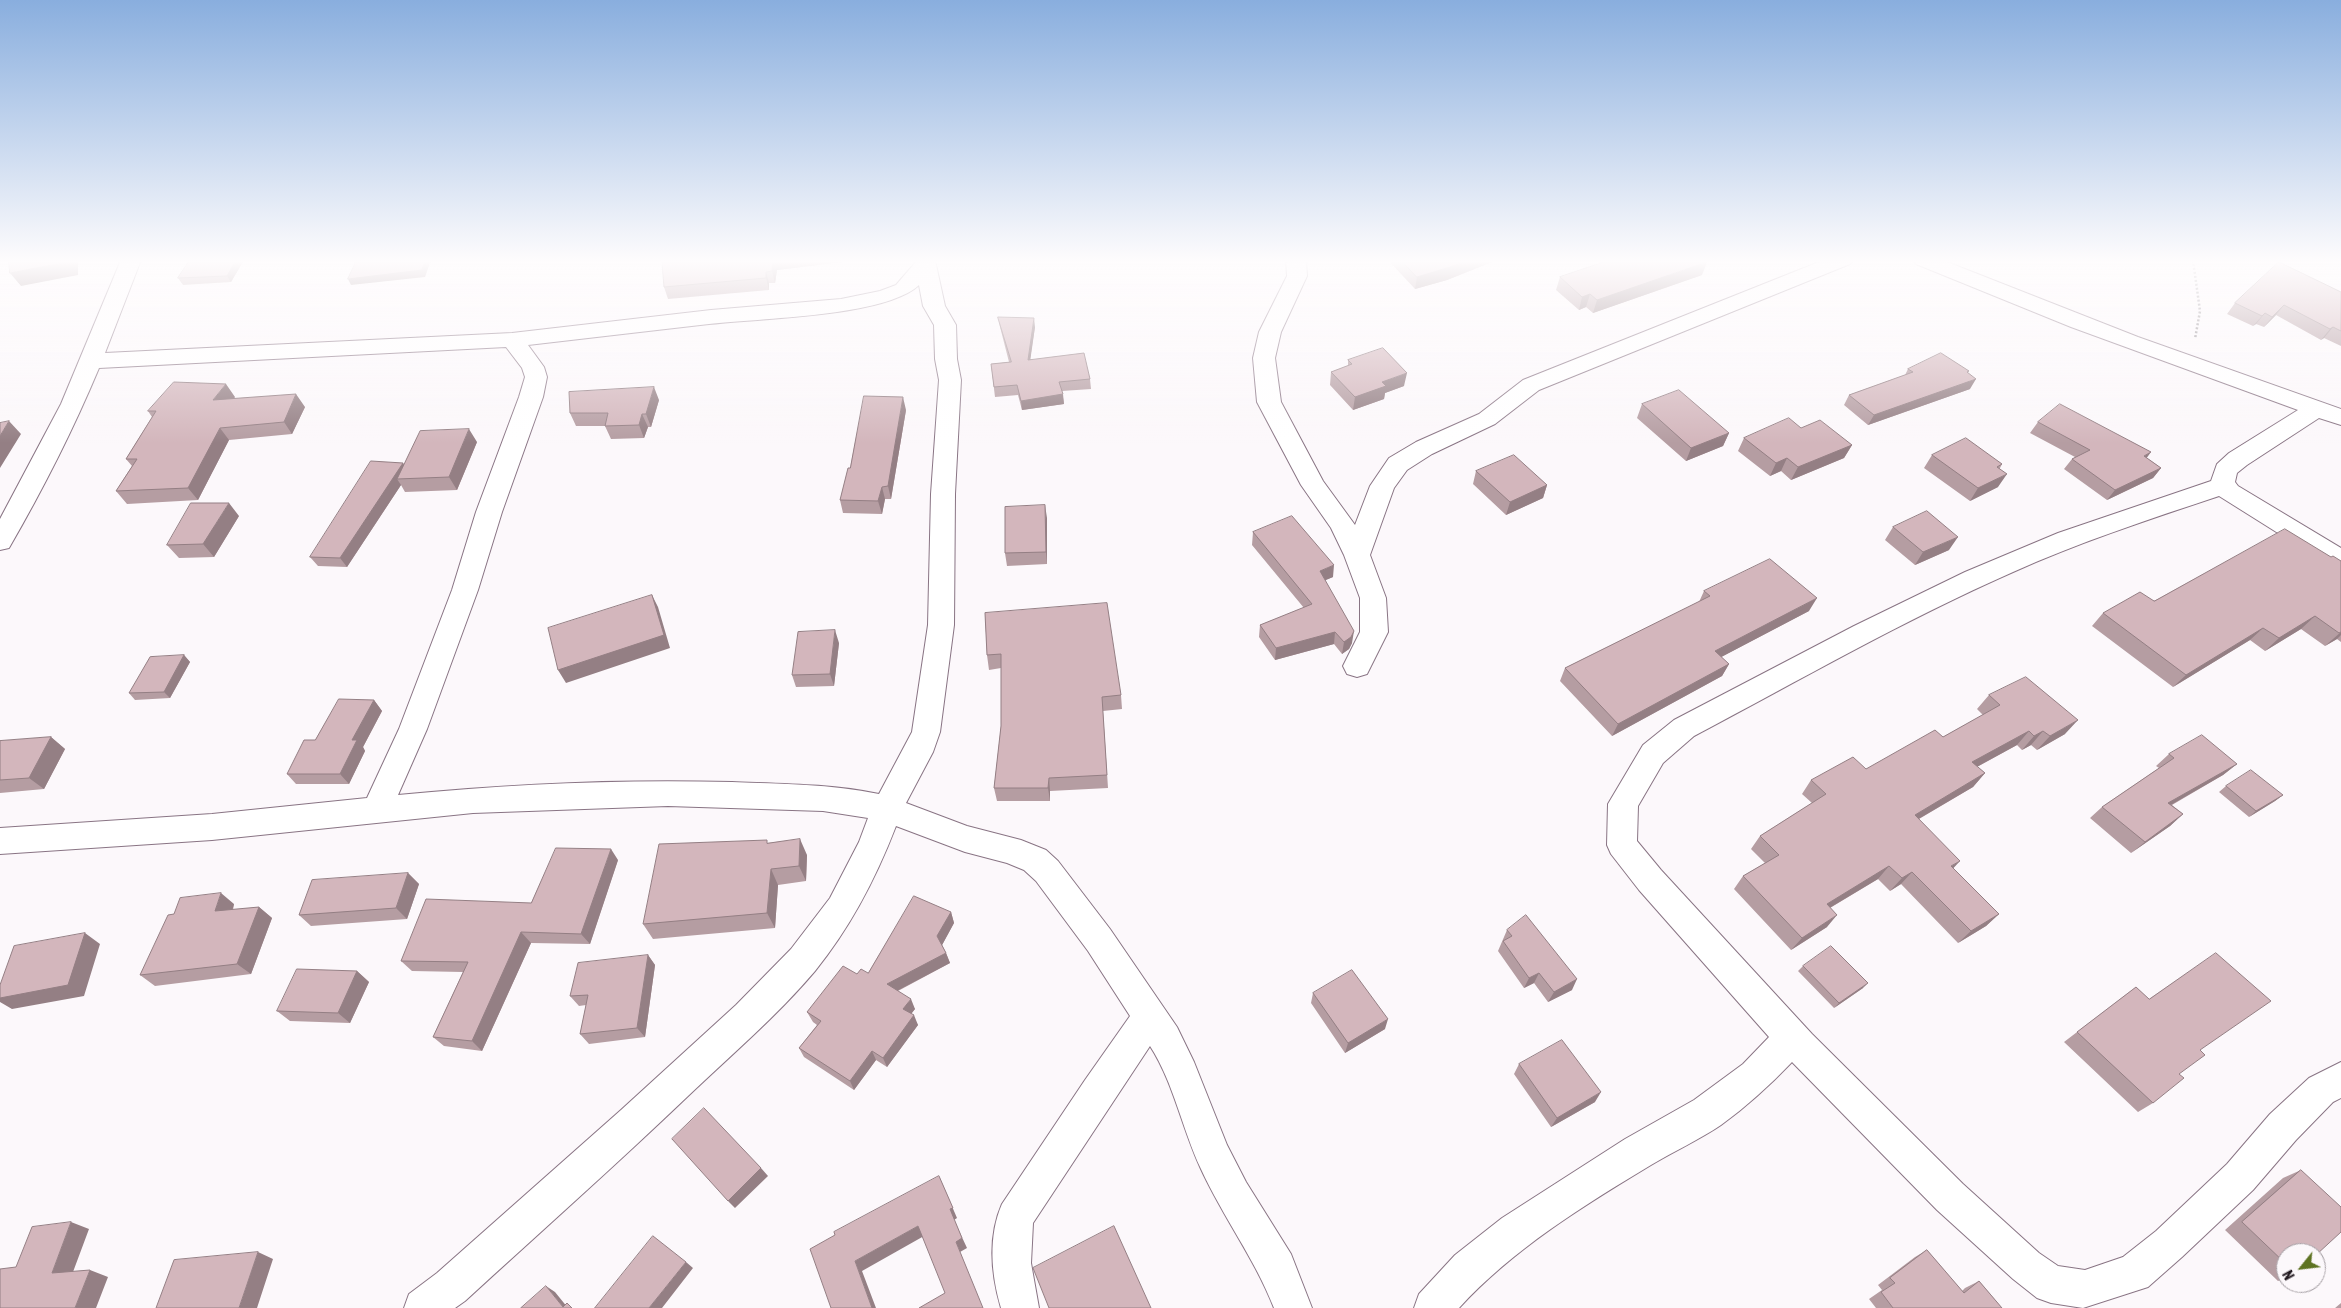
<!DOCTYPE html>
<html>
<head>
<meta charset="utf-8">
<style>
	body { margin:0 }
	#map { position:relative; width:2341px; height:1308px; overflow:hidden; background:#fcf8fb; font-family:"Asap Condensed",sans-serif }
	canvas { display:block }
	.north { position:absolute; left:2276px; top:1243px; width:50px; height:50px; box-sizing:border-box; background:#fcf8fb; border:1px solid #a49ea3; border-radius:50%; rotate:241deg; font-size:14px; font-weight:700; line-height:20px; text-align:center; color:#20181e }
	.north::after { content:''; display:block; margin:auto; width:18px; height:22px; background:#5e7322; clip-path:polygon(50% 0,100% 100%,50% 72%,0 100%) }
</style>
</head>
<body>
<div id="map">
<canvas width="2341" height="1308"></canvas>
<div class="north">N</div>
</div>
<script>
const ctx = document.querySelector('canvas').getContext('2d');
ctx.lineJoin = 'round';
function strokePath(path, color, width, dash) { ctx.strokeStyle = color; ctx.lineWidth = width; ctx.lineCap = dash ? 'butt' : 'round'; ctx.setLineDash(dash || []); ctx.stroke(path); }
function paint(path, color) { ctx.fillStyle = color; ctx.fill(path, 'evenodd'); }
const path = new Path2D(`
	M2193,260L2200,311L2195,339`);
const street = new Path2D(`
	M121,260H141L105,353L512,333L711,310L841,299L880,291L896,285L915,263V260H935L945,306L956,325L957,359L961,380L955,494L954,625L940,732L933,752L906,803L967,826L1021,840L1046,850L1058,861L1110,929L1177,1027L1194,1062L1227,1145L1246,1182L1291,1254L1312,1308H1274C1255,1259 1223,1217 1201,1169C1182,1129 1174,1083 1150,1046L1033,1223L1031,1263L1039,1308H1001C991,1274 988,1236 1002,1204L1085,1080L1130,1016L1088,951L1036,881L1024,870L1007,863L965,852L896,826C876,878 850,928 815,971C777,1016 731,1055 688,1096C615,1166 539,1233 465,1301L455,1308H404L409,1294L437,1273L621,1110L736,1005L791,949L830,898L859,842L868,818L823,811L668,806L473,813L212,840L0,854V828L212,814L367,798L399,729L452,590L476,512L519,397L525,377L522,368L506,347L99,368C73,430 43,489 9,548L0,550V519L61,404ZM919,285L923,306L934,325L935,359L939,380L931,494L928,625L912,732L879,794C831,784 782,784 732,782C621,779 509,784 398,795L427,729L478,590L502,512L543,397L547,377L544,367L528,345C588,338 648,331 709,324C759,318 885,317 919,285Z
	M1286,260H1306L1307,276L1281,332L1275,358L1281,402L1323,481L1355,525L1370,486L1389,458L1416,442L1479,414L1523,380L1824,260H1853L1850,264L1539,390L1495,424L1432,454L1407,470L1394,488L1370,555L1386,598L1388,632L1367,674L1357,677L1347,674L1343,666L1360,632V598L1344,555L1331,528L1301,485L1257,402L1253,358L1259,332L1287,276Z
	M1913,260H1942L2138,337L2341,409V425L2319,418L2247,465L2237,473L2235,482L2238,486L2341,548V569L2332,567L2219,496C2150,519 2080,542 2013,572C1904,620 1800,680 1694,736L1663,763L1638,806L1637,841L1661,870L1812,1034L1963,1184L2039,1253L2058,1266L2085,1270L2123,1257L2156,1231L2227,1164L2270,1114L2309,1078L2341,1062V1098L2333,1102L2296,1140L2253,1190L2182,1257L2148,1287L2083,1308L2051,1303L2037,1298L2013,1279L1937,1210L1792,1062C1770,1085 1747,1106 1721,1125C1699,1140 1674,1151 1651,1165C1583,1206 1513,1249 1459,1308H1414L1419,1294L1455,1255L1502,1218L1625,1139L1694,1100L1743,1064L1769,1037L1639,890L1611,854L1607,845L1608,804L1643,745L1674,720L1854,626L1965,572L2058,533L2211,481L2217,464L2229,453L2298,410L2071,327L1916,264Z`);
const wall = new Path2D(`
	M244,260L231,282L183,285L178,278Z
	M683,260H850V261L777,270L775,283H769V290L668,299L664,287Z
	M1388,260H1497L1447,280L1415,289Z
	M1702,275L1593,313L1586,307L1579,310L1556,290L1560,277Z
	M2341,292V346L2324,338L2321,340L2276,315L2264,327L2256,324L2253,326L2227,314L2235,303Z
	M998,317L1035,327L1030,359L1090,379L1091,389L1062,391L1064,404L1022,410L1018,395L995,397L991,364L1009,362L1000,327Z
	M1348,360L1404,386L1385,393L1384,399L1353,410L1330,385L1331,372L1348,366Z
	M1908,369L1968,373L1970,389L1868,425L1844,405L1849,395L1905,375Z
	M235,397L233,399L305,407L292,434L229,440L198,500L127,504L116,491L132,466L126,459L152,417L148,411Z
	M659,400L651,427H648L644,438L611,439L605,426H576L570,413Z
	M1642,404L1729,433L1723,446L1686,461L1637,418Z
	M906,410L891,499H885L882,514L843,513L840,500L850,468Z
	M2038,422L2147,458L2161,468L2153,478L2107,500L2064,469L2072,459L2075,457L2030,433Z
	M1801,428L1852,445L1844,458L1791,480L1781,471L1770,476L1738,451L1744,438Z
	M477,442L457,490L405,492L401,485L347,567L318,566L310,557L403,463L404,465Z
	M1932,455L2002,464L2000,468L1998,487L1970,501L1924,468Z
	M1476,471L1547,485L1543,498L1506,515L1473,484Z
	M239,516L214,557L179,558L167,545Z
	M1047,518V564L1007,566L1005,553Z
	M1893,527L1949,550L1915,565L1885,540Z
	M1253,532L1333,577L1325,580L1352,643L1349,649L1342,654L1334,644L1275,660L1259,637L1260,625L1304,608L1252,545Z
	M2331,557L2341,561V642L2337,639L2325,646L2301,629L2265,651L2250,640L2173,687L2092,626L2103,613Z
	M1704,591L1809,611L1721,657L1729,664L1722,676L1612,736L1560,681L1565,668L1699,602Z
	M985,613L1121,695L1122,709L1103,711L1108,788L1050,791V801H997L994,788L1001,726V668L989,670L987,655Z
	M839,643L834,686L796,687L792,675Z
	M184,655L190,662L170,698L135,700L129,693Z
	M1989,695L2065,734L2037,750L2031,745L2022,750L2017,745L1977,767L1985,773L1973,787L1919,819L1953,868L1999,914L1986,926L1958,943L1901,884L1890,891L1878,879L1830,908L1827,927L1791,950L1734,889L1743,876L1765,863L1751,849L1760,836L1812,803L1802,794L1811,780L1866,769L1943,737L1983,715L1977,709Z
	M374,700L382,711L363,747L365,751L349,784H296L287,774L315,740Z
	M51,737L65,749L44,789L0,793V741Z
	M2169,754L2237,764L2223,775L2172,805L2183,814L2170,826L2131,853L2090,818L2102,807L2159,768L2156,766Z
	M2226,786L2283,795L2275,801L2249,817L2219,792Z
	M769,843L807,855L806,881L778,885L775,928L653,939L643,924Z
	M618,860L590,944L531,943L482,1051L444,1046L433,1037L463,972L412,971L401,961L531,903Z
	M408,873L419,884L407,919L311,926L299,915Z
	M234,904L233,910L259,907L272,918L251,974L155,986L140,975L174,914Z
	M951,912L954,923L942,945L946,953L950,963L898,991L915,1009L911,1014L918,1025L887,1067L876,1060L854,1090L804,1057L799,1048L817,1025L813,1022L807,1012L857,974L868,973Z
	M1507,930L1572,990L1548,1002L1534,983L1524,988L1498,951Z
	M648,955L655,965L645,1037L589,1044L580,1034L586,1005L579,1006L570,996Z
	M1803,966L1863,988L1834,1008L1798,971Z
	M357,971L369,982L350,1023L290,1021L277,1011Z
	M2136,987L2200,1050L2153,1103L2138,1112L2064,1042Z
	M1313,993L1385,1029L1345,1053L1311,1003Z
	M1519,1064L1595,1102L1551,1127L1514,1074Z
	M2301,1170L2286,1253V1278L2278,1281L2225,1230L2283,1178Z
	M1927,1250L1962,1291L1965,1288L1979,1281L2002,1308H1876L1869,1299L1882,1290L1878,1285L1915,1257Z
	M2341,1303V1308H2335Z`);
const shadedWall = new Path2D(`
	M68,260H78V275L21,286L10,273Z
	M236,260H244L231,282L227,276Z
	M425,260H431L425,277L351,285L348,279Z
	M773,260H850V261L777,270L775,283L772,271Z
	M1468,260H1497L1447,280L1415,289L1417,277Z
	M1707,262L1702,275L1593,313L1597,300Z
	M766,272L769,283V290L766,278Z
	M1590,294L1586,307L1579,310L1582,297Z
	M2284,305L2276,315L2264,327L2272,317Z
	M2265,313L2256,324L2253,326L2262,316Z
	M1034,318L1035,327L1029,369L1028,360Z
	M2333,327L2324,338L2321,340L2330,329Z
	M1407,373L1404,386L1385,393L1384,399L1353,410L1355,397L1382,382Z
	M1976,379L1970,389L1868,425L1874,415Z
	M226,384L235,397L223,413L213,400Z
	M654,387L659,400L651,427L646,414Z
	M296,394L305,407L292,434L284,422Z
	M1063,394L1064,404L1022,410L1021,401Z
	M903,397L906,410L891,499L888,486Z
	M642,414L648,427L644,438L639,425Z
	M9,421L21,434L0,468V436Z
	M220,428L229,440L198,500L188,488Z
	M469,429L477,442L457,490L449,477Z
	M1729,433L1723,446L1686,461L1691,448Z
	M1852,445L1844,458L1791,480L1798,467Z
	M2151,452L2143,463L2144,456Z
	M1787,458L1781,471L1770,476L1776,463Z
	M403,463L409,473L397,479L401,485L347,567L340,558Z
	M2161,468L2153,478L2107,500L2115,490Z
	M2007,474L1998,487L1970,501L1978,488Z
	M1547,485L1543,498L1506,515L1510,502Z
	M882,487L885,499L882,514L878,501Z
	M229,503L239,516L214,557L203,544Z
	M1045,505L1047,518V564L1046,552Z
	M1958,537L1949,550L1915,565L1923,552Z
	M1334,565L1333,577L1319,583L1320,571Z
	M652,595L658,607L670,648L566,683L558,670Z
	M1817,598L1809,611L1708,664L1715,651Z
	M2315,616L2301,629L2265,651L2279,638Z
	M2263,628L2250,640L2173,687L2186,675Z
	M835,630L839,643L834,686L830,674Z
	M1354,631L1352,643L1349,649L1342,654L1344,642Z
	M1335,632L1334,644L1275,660L1276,648Z
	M2341,632V635L2337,639L2325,646Z
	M184,655L190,662L170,698L164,692Z
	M1729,664L1722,676L1612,736L1618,724Z
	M374,700L382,711L363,747L365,751L349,784L340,774L352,740Z
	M2078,720L2065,734L2037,750L2050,736Z
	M2029,731L2017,745L1960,776L1972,762Z
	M2043,731L2031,745L2022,750L2034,736Z
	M51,737L65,749L44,789L29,778Z
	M2237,764L2223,775L2155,814L2168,803Z
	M1985,773L1973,787L1903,828L1915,815Z
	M1049,778L1050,791V801L1048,788Z
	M2283,795L2275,801L2249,817L2256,811Z
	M2183,814L2170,826L2131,853L2145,842Z
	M800,839L807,855L806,881L799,866Z
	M611,849L618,860L590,944L581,934Z
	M1960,861L1948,874L1951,866Z
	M1889,866L1878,879L1816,916L1827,904Z
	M771,869L778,885L775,928L767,913Z
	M1912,872L1901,884L1890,891L1902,878Z
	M408,873L419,884L407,919L396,908Z
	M221,893L234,904L229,922L215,911Z
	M259,907L272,918L251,974L237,964Z
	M951,912L954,923L941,947L937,936Z
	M1999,914L1986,926L1958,943L1971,931Z
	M1837,915L1827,927L1791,950L1802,938Z
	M521,932L531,943L482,1051L472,1041Z
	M85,933L100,944L84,996L12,1009L0,1002V998Z
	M946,953L950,963L891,994L887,984Z
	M648,955L655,965L645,1037L637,1028Z
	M357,971L369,982L350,1023L338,1013Z
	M1539,973L1534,983L1524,988L1529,978Z
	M1577,979L1572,990L1548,1002L1554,992Z
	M1868,983L1863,988L1834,1008L1839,1003Z
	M911,999L915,1009L907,1019L903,1009Z
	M914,1015L918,1025L887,1067L883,1058Z
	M1388,1019L1385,1029L1345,1053L1348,1043Z
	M872,1051L876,1060L854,1090L850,1081Z
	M1601,1092L1595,1102L1551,1127L1557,1118Z
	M761,1168L768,1176L735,1208L728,1201Z
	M939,1176L957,1218L954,1220L967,1248L960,1252L983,1308L956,1242L950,1209Z
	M71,1222L89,1229L70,1280L52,1273Z
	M918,1226L924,1236L862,1271L876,1308H872L855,1261Z
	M258,1252L273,1259L257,1308H239Z
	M686,1262L693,1268L662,1308H649Z
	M90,1270L108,1277L96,1308H75Z
	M546,1286L555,1292L568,1308L563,1307Z`);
const building = new Path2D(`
	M9,260H68V262L10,273Z
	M190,260H236L227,276L178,278Z
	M357,260H425L422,270L348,279Z
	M683,260H773L772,271L766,272V278L664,287L662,263Z
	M1401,260H1468L1450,267L1417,277Z
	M1610,260H1705L1707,262L1597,300L1590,294L1582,297L1560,277Z
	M2279,262L2341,292V331L2333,327L2330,329L2284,305L2272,317L2265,313L2262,316L2235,303Z
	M998,317L1034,318L1028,360L1084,353L1090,379L1059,382L1063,394L1021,401L1017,385L994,387L991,364L1011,362Z
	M1383,348L1407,373L1382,382L1386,386L1355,397L1331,372L1352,364L1348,360Z
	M1941,353L1969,371L1967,372L1976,379L1874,415L1849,395L1913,372L1908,369Z
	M174,382L226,384L213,400L296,394L284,422L220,428L188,488L116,491L137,459H126L156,411H148Z
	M654,387L646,414H642L639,425L605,426L608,413H570L569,392Z
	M1679,390L1729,433L1691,448L1642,404Z
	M864,396L903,397L888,486L882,487L878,501L840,500L848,468H850Z
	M2060,404L2151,452L2144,456L2161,468L2115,490L2072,459L2090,450L2038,422Z
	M1789,418L1801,428L1820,420L1852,445L1798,467L1787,458L1776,463L1744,438Z
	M9,421L0,436V423Z
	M469,429L449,477L397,479L420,431Z
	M1966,438L2002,464L1997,467L2007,474L1978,488L1932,455Z
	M1514,455L1547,485L1510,502L1476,471Z
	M371,461L403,463L340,558L310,557Z
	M191,503H229L203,544L167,545Z
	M1045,505L1046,552L1005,553V507Z
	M1927,511L1958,537L1923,552L1893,527Z
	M1292,516L1334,565L1320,571L1354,631L1351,637L1344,642L1335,632L1276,648L1260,625L1312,604L1253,532Z
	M2285,529L2331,557L2333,556L2341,561V632L2339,633L2315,616L2279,638L2263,628L2186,675L2103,613L2140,592L2154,601Z
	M1770,559L1817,598L1715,651L1729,664L1618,724L1565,668L1710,596L1704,591Z
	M652,595L664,635L558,670L548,628Z
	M1107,603L1121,695L1102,697L1107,775L1049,778L1048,788H994L1001,726V654L987,655L985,613Z
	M835,630L830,674L792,675L798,632Z
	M184,655L164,692L129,693L150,657Z
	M2026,677L2078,720L2050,736L2043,731L2034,736L2029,731L1972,762L1985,773L1915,815L1960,861L1951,866L1999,914L1971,931L1912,872L1902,878L1889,866L1827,904L1837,915L1802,938L1743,876L1779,855L1760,836L1826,794L1811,780L1853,757L1866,769L1935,730L1943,737L2000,705L1989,695Z
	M339,699L374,700L352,740H357L340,774H287L304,740H315Z
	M2202,735L2237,764L2168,803L2183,814L2145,842L2102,807L2174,758L2169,754Z
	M51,737L29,778L0,780V741Z
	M2251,770L2283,795L2256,811L2226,786Z
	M800,839L799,866L771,869L767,913L643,924L659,844L767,840V843Z
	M556,848L611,849L581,934L521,932L472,1041L433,1037L468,962L401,961L426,899L531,903Z
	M408,873L396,908L299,915L312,880Z
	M221,893L215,911L259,907L237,964L140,975L168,915L174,914L180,898Z
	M914,896L951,912L937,936L946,953L887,984L911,999L903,1009L914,1015L883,1058L872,1051L850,1081L799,1048L821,1021L807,1012L843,966L857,974L861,969L868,973Z
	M1526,915L1577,979L1554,992L1539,973L1529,978L1503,941L1512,936L1507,930Z
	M85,933L68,985L0,998V985L14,946Z
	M1831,946L1868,983L1839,1003L1803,966Z
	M2216,953L2271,1001L2200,1050L2205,1055L2179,1074L2184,1078L2153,1103L2077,1032L2136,987L2149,999Z
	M648,955L637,1028L580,1034L588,995L570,996L578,963Z
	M297,969L357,971L338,1013L277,1011Z
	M1352,970L1388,1019L1348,1043L1313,993Z
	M1562,1040L1601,1092L1557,1118L1519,1064Z
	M704,1108L761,1168L728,1201L672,1139Z
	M2301,1170L2341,1207V1232L2316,1255V1253H2286V1264L2242,1222Z
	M939,1176L953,1208L950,1209L962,1238L956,1242L983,1308H919L945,1293L918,1226L855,1261L872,1308H831L810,1249L835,1235L834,1232Z
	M71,1222L52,1273L90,1270L75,1308H0V1269L16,1267L32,1227Z
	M1114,1226L1151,1308H1049L1033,1268Z
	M653,1236L686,1262L649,1308H595Z
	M1927,1250L1964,1293L1979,1281L2002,1308H1893L1881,1292L1895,1283L1890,1278Z
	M258,1252L239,1308H156L174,1260Z
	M546,1286L563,1307L567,1303L572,1308H521Z`);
strokePath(street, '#897484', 2);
strokePath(path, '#918b8f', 2.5, [2, 2]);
paint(street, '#fff');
paint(wall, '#b59da2');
paint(shadedWall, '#947f84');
paint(building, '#d3b6bc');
strokePath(building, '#947f84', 1);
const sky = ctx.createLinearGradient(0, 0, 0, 443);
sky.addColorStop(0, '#89aede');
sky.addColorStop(0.59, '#fefcfd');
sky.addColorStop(1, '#fefcfd00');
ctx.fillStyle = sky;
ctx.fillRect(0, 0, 2341, 443);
</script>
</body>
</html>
